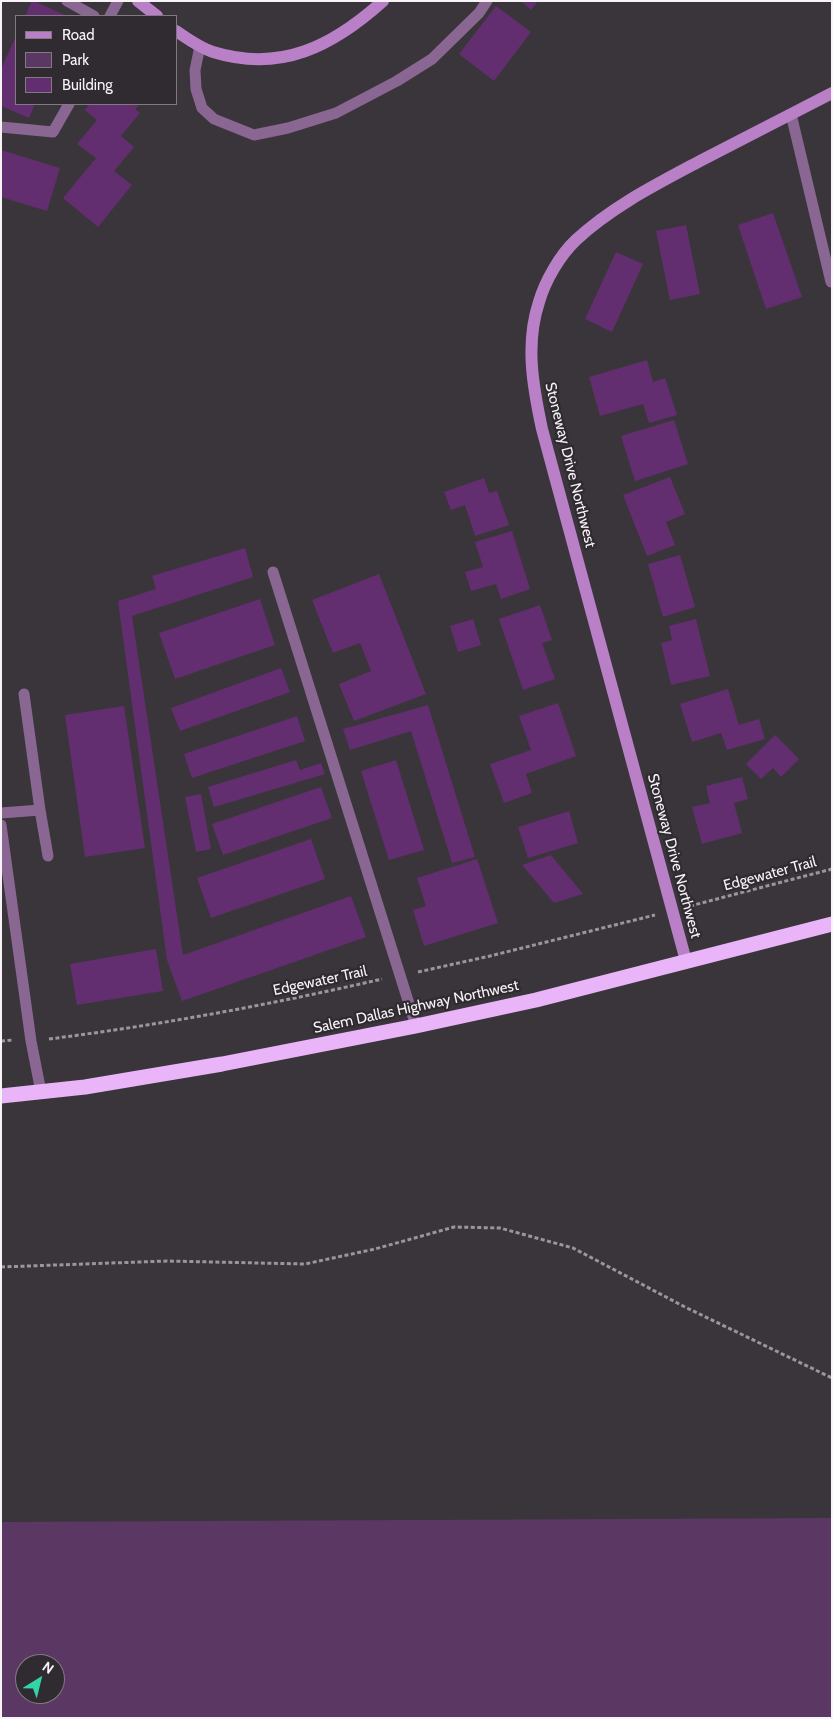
<!DOCTYPE html>
<html>
<head>
<meta charset="utf-8">
<style>
	body { margin:0 }
	#map { position:relative; width:833px; height:1719px; overflow:hidden; background:#3a353b; font-family:Cabin,sans-serif }
	canvas { display:block }
	.frame { position:absolute; inset:0; border:2px solid #f7f3f7; pointer-events:none }
	.legend { position:absolute; left:15px; top:15px; width:162px; height:90px; box-sizing:border-box; background:#302b31; border:1px solid #807b80; margin:0; padding:6px 9px; list-style:none; font-size:15px; color:#f7f3f7 }
	.legend li { display:flex; align-items:center; gap:10px; height:25px }
	.legend b { width:25px; border:1px solid #807b80 }
	.north { position:absolute; left:15px; top:1654px; width:50px; height:50px; box-sizing:border-box; background:#302b31; border:1px solid #807b80; border-radius:50%; rotate:36deg; font-size:14px; font-weight:700; line-height:20px; text-align:center; color:#f7f3f7 }
	.north::after { content:''; display:block; margin:auto; width:18px; height:22px; background:#33d4a8; clip-path:polygon(50% 0,100% 100%,50% 72%,0 100%) }
</style>
</head>
<body>
<div id="map">
<canvas width="833" height="1719"></canvas>
<div class="frame"></div>
<ul class="legend">
<li><b style="height:6px;background:#b97fc7"></b>Road</li>
<li><b style="height:14px;background:#5b3863"></b>Park</li>
<li><b style="height:14px;background:#622e6f"></b>Building</li>
</ul>
<div class="north">N</div>
</div>
<script>
const ctx = document.querySelector('canvas').getContext('2d');
ctx.lineJoin = 'round';
function paint(path, color) { ctx.fillStyle = color; ctx.fill(path, 'evenodd'); }
function strokePath(path, color, width, dash) { ctx.strokeStyle = color; ctx.lineWidth = width; ctx.lineCap = dash ? 'butt' : 'round'; ctx.setLineDash(dash || []); ctx.stroke(path); }
function drawText(font, color, halo, rows, align = 'center') {
  ctx.font = font + ' Cabin,sans-serif'; ctx.lineWidth = 4.5; ctx.setLineDash([]); ctx.textBaseline = 'middle'; ctx.strokeStyle = halo; ctx.fillStyle = color; for (const [text, x, y, turn = 0] of rows) {
    ctx.save(); ctx.translate(x, y); ctx.rotate((+turn || 0) * Math.PI / 180); ctx.textAlign = isNaN(turn) ? turn : align; if (halo) ctx.strokeText(text, 0, 0); ctx.fillText(text, 0, 0); ctx.restore();
  }
}
const green = new Path2D(`
	M832,1518V1718H1V1522ZM25,1664H55V1694H25Z`);
const building = new Path2D(`
	M32,1H34L67,16H25Z
	M521,1H538L531,10Z
	M496,6L531,32L494,81L459,54Z
	M16,36V104H35L29,118L1,106V69Z
	M90,104H140L135,109L140,113L121,136L134,147L114,171L132,185L98,227L63,198L96,158L77,144L97,120L85,110Z
	M1,150L60,168L47,211L1,197Z
	M773,213L802,297L766,309L738,225Z
	M686,225L700,294L670,300L656,231Z
	M616,252L643,264L612,332L585,319Z
	M647,360L653,382L665,378L677,415L649,423L643,404L600,416L589,377Z
	M674,420L688,464L635,481L621,436Z
	M670,477L685,514L666,522L675,545L647,556L623,495Z
	M484,478L489,493L497,491L509,525L475,536L465,505L451,510L444,492Z
	M512,531L530,589L501,599L496,584L471,591L465,572L483,567L475,542Z
	M245,548L253,577L132,616L183,955L351,896L366,937L182,1001L167,960L118,601L156,589L152,576Z
	M680,555L695,607L663,617L648,564Z
	M379,574L426,694L354,721L339,684L371,671L360,643L333,653L312,600Z
	M260,599L275,645L175,679L159,633Z
	M540,605L552,640L542,643L555,679L523,690L499,619Z
	M473,619L481,645L458,652L450,626Z
	M696,619L710,676L671,685L661,643L672,640L669,626Z
	M281,668L290,692L180,731L171,708Z
	M728,689L739,725L759,719L765,739L727,750L721,733L692,742L680,704Z
	M558,703L576,756L526,774L532,793L504,803L490,764L531,750L519,716Z
	M428,705L475,857L452,863L411,731L350,750L343,729Z
	M124,706L145,848L85,857L65,715Z
	M297,716L305,741L192,778L184,754Z
	M775,735L799,759L781,777L773,768L761,779L746,764Z
	M296,760L300,770L321,763L325,774L214,807L208,787Z
	M396,760L424,850L389,860L361,771Z
	M742,777L748,799L734,803L742,833L702,844L692,807L710,803L706,786Z
	M321,787L332,818L223,855L212,824Z
	M201,794L211,849L196,852L185,797Z
	M569,811L578,843L528,858L518,827Z
	M311,839L325,879L211,918L197,878Z
	M551,855L583,894L554,903L522,865Z
	M477,859L498,923L424,946L413,910L426,906L417,878Z
	M156,949L163,991L77,1005L70,964Z`);
const path = new Path2D(`
	M690,906L832,869
	M418,972L490,956L655,915
	M49,1039C160,1025 274,1004 382,979
	M1,1041L13,1040
	M1,1267L167,1261L305,1264L375,1249L454,1227L500,1228L573,1248L685,1307L832,1378`);
const lane = new Path2D(`
	M67,1L94,16
	M110,16L118,1
	M200,46L195,70L196,89L202,108L214,119L254,135L288,128L336,113L397,81L432,59L479,13L487,1
	M791,114L831,282
	M1,127L53,132L69,104
	M273,572L416,1026
	M40,810L48,856
	M1,813L40,810L24,694
	M1,825L31,1041L41,1092`);
const secondary = new Path2D(`
	M138,1L157,16
	M176,31C188,39 200,48 213,52C281,73 333,46 383,1
	M686,961L542,429C533,387 525,344 539,302C545,281 560,255 576,240C611,207 657,184 700,161C744,138 788,116 832,93`);
const highway = new Path2D(`
	M1,1096L85,1087L222,1064L416,1026L536,1000L832,924`);
const streetNames = [
	["Stoneway Drive Northwest",570,465,76],
	["Stoneway Drive Northwest",674,856,75],
	["Edgewater Trail",770,874,-15],
	["Edgewater Trail",320,981,-12],
	["Salem Dallas Highway Northwest",416,1007,-12]
];
paint(green, '#5b3863');
paint(building, '#622e6f');
strokePath(path, '#9a969b', 3, [4, 2.5]);
strokePath(lane, '#8a6693', 11);
strokePath(secondary, '#b97fc7', 12);
strokePath(highway, '#eab5f8', 15);
drawText('15px', '#f7f3f7', '#302b31', streetNames);
</script>
</body>
</html>
